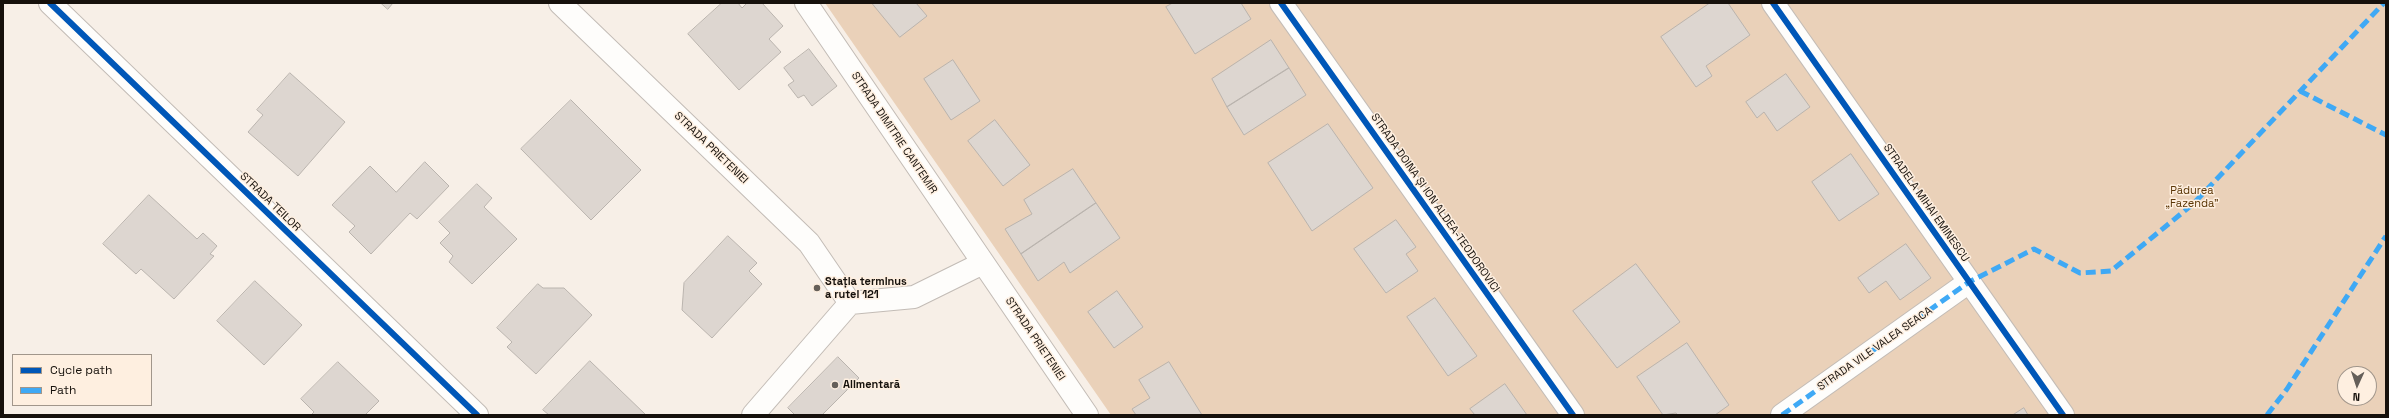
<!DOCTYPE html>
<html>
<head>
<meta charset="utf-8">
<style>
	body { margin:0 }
	#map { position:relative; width:2389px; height:418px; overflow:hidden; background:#f7efe7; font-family:"Space Grotesk",sans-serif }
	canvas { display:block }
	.frame { position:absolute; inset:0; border:4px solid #16110c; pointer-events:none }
	.legend { position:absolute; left:12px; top:354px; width:140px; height:52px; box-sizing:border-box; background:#feefe0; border:1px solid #a1968b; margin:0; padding:5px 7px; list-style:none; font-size:12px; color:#16110c }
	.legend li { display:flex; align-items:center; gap:8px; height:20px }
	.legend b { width:20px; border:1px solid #a1968b }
	.north { position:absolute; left:2337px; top:366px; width:40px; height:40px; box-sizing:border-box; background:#feefe0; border:1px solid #a1968b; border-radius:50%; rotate:183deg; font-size:11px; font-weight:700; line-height:16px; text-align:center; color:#16110c }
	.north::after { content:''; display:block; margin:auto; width:14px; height:18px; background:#655f59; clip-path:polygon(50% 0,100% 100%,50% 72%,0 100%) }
</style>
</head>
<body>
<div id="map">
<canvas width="2389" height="418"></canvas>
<div class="frame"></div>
<ul class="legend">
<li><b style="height:5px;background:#0057b8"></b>Cycle path</li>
<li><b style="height:5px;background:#3fa9f5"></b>Path</li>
</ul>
<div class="north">N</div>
</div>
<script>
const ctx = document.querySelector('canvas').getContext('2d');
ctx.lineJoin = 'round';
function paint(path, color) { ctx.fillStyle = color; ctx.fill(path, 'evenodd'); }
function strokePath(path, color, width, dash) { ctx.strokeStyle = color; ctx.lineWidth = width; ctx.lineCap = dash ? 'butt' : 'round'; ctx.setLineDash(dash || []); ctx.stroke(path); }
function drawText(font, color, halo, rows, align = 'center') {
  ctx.font = font + ' "Space Grotesk",sans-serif'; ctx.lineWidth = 3; ctx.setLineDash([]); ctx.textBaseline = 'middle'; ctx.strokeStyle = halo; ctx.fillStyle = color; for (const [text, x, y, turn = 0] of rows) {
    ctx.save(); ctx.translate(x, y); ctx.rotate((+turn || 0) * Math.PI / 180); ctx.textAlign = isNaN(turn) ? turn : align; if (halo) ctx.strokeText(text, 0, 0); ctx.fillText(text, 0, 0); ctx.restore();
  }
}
const green = new Path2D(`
	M825,3H2386V415H1111ZM2345,374H2369V398H2345Z`);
const building = new Path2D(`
	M381,3H393L388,9Z
	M722,3H738L742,8L747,3H762L783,26L769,39L781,52L739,90L688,34Z
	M872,3H916L927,16L900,37Z
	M1173,3H1241L1251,19L1195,54L1166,7Z
	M1710,3H1728L1750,35L1706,66L1712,76L1696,87L1661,37Z
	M1271,40L1289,68L1227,107L1212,79Z
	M809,49L837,86L812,106L804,95L798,98L788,85L794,81L784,68Z
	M953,60L980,101L951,120L924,79Z
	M1289,68L1306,95L1244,135L1227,107Z
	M290,73L345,122L298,176L248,132L263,115L257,110Z
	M1786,74L1810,107L1777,131L1764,112L1757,118L1746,102Z
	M571,100L641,170L591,220L521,149Z
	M995,120L1030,165L1003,186L968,141Z
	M1328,124L1373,188L1312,231L1268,163Z
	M1851,154L1879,194L1839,221L1812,182Z
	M425,162L449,186L417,219L410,213L371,254L349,232L355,226L332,205L370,166L396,192Z
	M1073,169L1096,203L1021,254L1005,229L1032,214L1024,200Z
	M477,184L492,198L484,207L517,239L472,284L449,262L453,256L440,243L450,233L439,222Z
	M149,195L197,239L203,233L217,246L210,254L214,256L174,299L141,269L136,274L103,244Z
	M1096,203L1120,238L1070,273L1064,262L1038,281L1021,254Z
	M1396,220L1416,247L1406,254L1418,271L1386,293L1354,249Z
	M728,236L757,263L749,271L762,284L712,338L682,310L684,283Z
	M1906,244L1931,278L1900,300L1886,281L1869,293L1858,278Z
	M1636,264L1680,322L1617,368L1573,311Z
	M255,281L302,325L264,365L217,321Z
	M538,284L543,288H564L592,315L536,374L507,347L512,342L497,328Z
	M1117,291L1143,327L1114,348L1088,312Z
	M1435,298L1477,356L1448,376L1407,317Z
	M1687,343L1729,405L1715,415H1678L1676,413L1663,415L1637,377Z
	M838,357L859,378L822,415H795L788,408Z
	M590,361L646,415H549L543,410Z
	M338,362L379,401L365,415H311L314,412L301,399Z
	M1169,362L1202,415H1136L1132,409L1150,398L1139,380Z
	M1505,384L1527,415H1475L1470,409Z
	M2024,408L2028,415H2013Z`);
const minor = new Path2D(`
	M50,3L477,415
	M560,3L809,243L850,303
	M806,3L1087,415
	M1281,3L1573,415
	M1773,3L2063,415
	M850,303L914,297L983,263
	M753,415L850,303
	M1782,415L1969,282`);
const quiet = new Path2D(`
	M2300,91L2386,135
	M1782,415L1969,282L2034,249L2080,273L2111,271L2193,204L2384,3
	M2267,415L2287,389L2386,236`);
const cycleway = new Path2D(`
	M50,3L477,415
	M1281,3L1573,415
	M1773,3L2063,415`);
const markers = [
	[817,288,4,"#655f59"],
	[835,385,4,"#655f59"]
];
const streetNames = [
	["STRADA DIMITRIE CANTEMIR",894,133,56],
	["STRADA PRIETENIEI",711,148,44],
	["STRADA TEILOR",270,202,44],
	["STRADA DOINA ȘI ION ALDEA-TEODOROVICI",1435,203,55],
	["STRADELA MIHAI EMINESCU",1926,203,55],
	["STRADA PRIETENIEI",1035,339,56],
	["STRADA VILE VALEA SEACA",1875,349,-35]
];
const parkNames = [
	["Pădurea",2192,191],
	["„Fazenda”",2192,204]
];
const poiNames = [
	["Stația terminus",825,282],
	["a rutei 121",825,295],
	["Alimentară",843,385]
];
paint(green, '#ead1b9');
paint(building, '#ddd6d0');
strokePath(building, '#bab4ae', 1);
strokePath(minor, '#c3bcb6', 24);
strokePath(minor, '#fefdfb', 22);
strokePath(quiet, '#3fa9f5', 5, [10, 5]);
strokePath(cycleway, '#0057b8', 6);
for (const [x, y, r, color] of markers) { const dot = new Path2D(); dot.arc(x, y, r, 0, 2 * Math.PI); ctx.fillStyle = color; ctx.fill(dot); strokePath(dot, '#feefe0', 1.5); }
drawText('11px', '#16110c', '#feefe0', streetNames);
drawText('11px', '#5a3505', '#feefe0', parkNames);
drawText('bold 11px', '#16110c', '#feefe0', poiNames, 'left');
</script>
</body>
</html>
